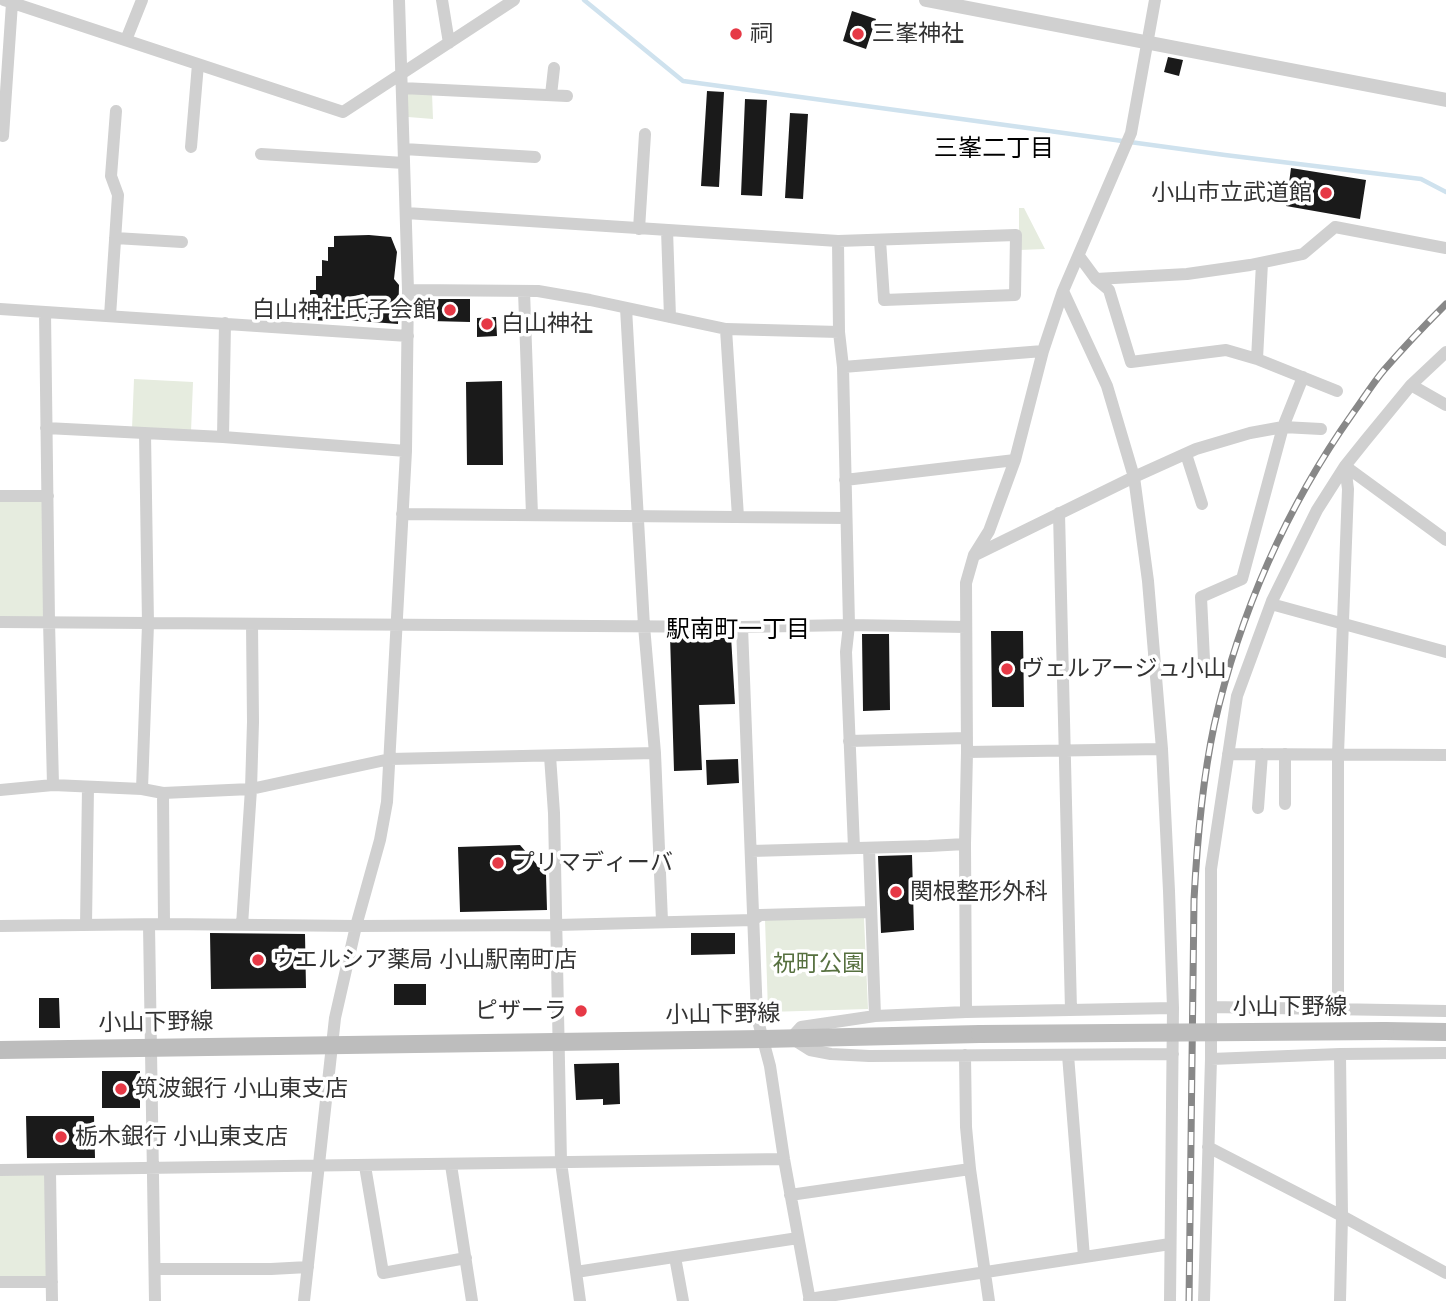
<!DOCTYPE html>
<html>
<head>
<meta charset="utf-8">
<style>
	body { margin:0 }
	canvas { display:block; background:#fff }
</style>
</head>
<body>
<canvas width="1446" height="1301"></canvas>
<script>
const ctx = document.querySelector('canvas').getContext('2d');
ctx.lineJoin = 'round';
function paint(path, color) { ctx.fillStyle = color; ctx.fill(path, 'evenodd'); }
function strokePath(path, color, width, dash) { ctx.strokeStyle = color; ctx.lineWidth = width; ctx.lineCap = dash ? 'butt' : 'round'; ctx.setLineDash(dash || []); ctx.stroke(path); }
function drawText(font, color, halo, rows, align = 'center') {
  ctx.font = font + ' "Open Sans","Noto Sans JP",sans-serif'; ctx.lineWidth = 7; ctx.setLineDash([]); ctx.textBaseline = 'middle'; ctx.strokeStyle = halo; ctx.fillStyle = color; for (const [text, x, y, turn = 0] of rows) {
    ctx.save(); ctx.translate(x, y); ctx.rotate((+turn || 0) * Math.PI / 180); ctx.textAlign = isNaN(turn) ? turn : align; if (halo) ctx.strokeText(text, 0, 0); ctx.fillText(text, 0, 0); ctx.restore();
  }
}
const green = new Path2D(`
	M408,92L432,93L433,119L408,117Z
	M1019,208H1024L1045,249L1019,250Z
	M134,379L193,382L191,432L132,429Z
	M0,499H45L46,619L0,620Z
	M864,918L868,1009L768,1012L765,919Z
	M0,1173H48L49,1280H0Z`);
const stream = new Path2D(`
	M584,0L683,81L1225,155L1421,179L1446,192`);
const building = new Path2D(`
	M852,11L876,19L866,49L843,41Z
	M1168,57L1183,60L1179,76L1164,72Z
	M707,91L724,92L719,187L701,186Z
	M745,99L767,100L762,196L741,195Z
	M790,113L808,114L803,199L785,198Z
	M1291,168L1366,180L1360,219L1286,206Z
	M369,235L391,237L397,252L394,279L399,285L398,324L333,319V321L304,320V301H310V290H316V276H322V260L328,261V247H334V236Z
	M431,299H470V322L431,321Z
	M496,317L497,336L477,337V318Z
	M502,381L503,465H467L466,382Z
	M991,631H1023L1024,707H992Z
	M862,634H889L890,710L863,711Z
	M670,635L731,636L735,704L699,705L702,770L674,771Z
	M738,759L739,783L707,785L706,760Z
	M520,845L546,875L547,910L460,912L458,847Z
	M912,855L914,930L881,933L878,856Z
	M210,933L305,934L306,988L211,989Z
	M691,933H735V954L691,955Z
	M394,984H426V1005H394Z
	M39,998H59L60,1028H39Z
	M619,1063L620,1104L603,1105V1099L576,1100L574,1064Z
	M102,1071H140V1108H102Z
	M26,1116H94L95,1158H27Z`);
const minor = new Path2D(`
	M4,0L343,112L514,0
	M442,0L449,43
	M126,40L142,0
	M402,88L567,96
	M551,95L554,68
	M3,136L12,3
	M191,147L198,64
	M404,149L535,157
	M261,154L404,163
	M406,213L838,241L1016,235L1015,295L884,300L880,240
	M639,229L645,134
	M667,230L670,317
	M115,238L182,242
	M838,241L839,332L843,367L849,625L846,652L854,848
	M1079,256L1096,279L1109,290L1131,362L1226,350L1257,359L1337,391
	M1096,279L1187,274L1250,265L1303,254L1335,227L1446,248
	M408,290L538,291L590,300L726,329L839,332
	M524,291L532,515
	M1063,291L1107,386L1134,477L1148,581L1162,749L1169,891L1173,1008L1170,1301
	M626,308L644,626L655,753L662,921
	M0,309L408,336
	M45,312L49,621L53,785
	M110,316L118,195L111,176L116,111
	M726,329L738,517
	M1257,359L1262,263
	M843,367L1043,351
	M1411,385L1446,405
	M46,428L223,437L406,451
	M223,437L225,323
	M1186,454L1202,504
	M1345,466L1446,540
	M845,480L1015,460
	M0,496H48
	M1059,513L1071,1010
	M402,514L846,518
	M975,555L1134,477L1196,449L1250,433L1283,427L1321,429
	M1271,604L1446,652
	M0,622L742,627L757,1017L770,1066L784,1159L810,1301
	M742,627L849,625L966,627
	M1204,660L1201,597L1242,579L1283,427L1303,377
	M849,741L967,738
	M967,752L1162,749
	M1228,754L1446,755
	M550,756L554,813L561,1162L580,1301
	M142,789L148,624L145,433
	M0,790L53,785L142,789L163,793L251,789L390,759L655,753
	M163,793L164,924
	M1285,804V754
	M1258,808L1262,754
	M869,848L875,1016
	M751,851L929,846L965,844
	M86,925L88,787
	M149,925L155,1301
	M242,925L251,789L253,722L252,624
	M0,926L164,924L356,926L557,925L753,920L760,915L871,912
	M1211,1007L1446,1011
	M1173,1008L966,1012L875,1016L801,1027L791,1038L810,1050L831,1054L869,1056L1173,1054
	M1338,1009V754L1348,489L1345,466
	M966,1012L965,844L967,752L966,583L974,555L989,531L1015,460L1043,351L1063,291L1131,133L1155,0
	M965,1055L966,1127L970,1169L989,1301
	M1068,1055L1084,1257
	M1211,1059L1340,1054L1446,1053
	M1208,1147L1342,1216L1446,1273
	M451,1165L472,1301
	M365,1166L383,1273L466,1258
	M0,1170L784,1159
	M50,1171L52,1301
	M790,1195L970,1169
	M675,1257L683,1301
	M155,1269H271L308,1267
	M576,1272L798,1238
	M0,1282H52
	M809,1299L1170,1244
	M304,1301L335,1018L356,926L380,840L387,802L406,451L408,290L399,0
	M1204,1301L1211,1059V869L1237,696L1272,601L1317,510L1345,466L1365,441L1411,385L1446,352
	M1340,1301L1342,1216L1340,1054`);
const tertiary = new Path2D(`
	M926,0L1446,100`);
const secondary = new Path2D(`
	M1385,1031L1446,1032
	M0,1050L763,1039L980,1034`);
const rail = new Path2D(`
	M1189,1301L1194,900C1197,841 1202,783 1214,726C1239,614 1287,506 1353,413C1364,398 1373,383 1384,370C1404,347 1425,325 1446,304`);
const secondaryBridge = new Path2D(`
	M980,1034L1385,1031`);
const markers = [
	[736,34,7,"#e63946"],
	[858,34,7,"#e63946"],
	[1326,193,7,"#e63946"],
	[450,310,7,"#e63946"],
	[487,324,7,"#e63946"],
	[1007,669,7,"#e63946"],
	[498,863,7,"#e63946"],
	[896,892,7,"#e63946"],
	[258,960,7,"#e63946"],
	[581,1011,7,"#e63946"],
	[121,1089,7,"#e63946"],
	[61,1137,7,"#e63946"]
];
const poiNames = [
	["祠",750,34],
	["三峯神社",872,34],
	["小山市立武道館",1312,193,"right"],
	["白山神社氏子会館",436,310,"right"],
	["白山神社",501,324],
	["ヴェルアージュ小山",1021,669],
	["プリマディーバ",512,863],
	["関根整形外科",910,892],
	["ウエルシア薬局 小山駅南町店",272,960],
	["ピザーラ",567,1011,"right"],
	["筑波銀行 小山東支店",135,1089],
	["栃木銀行 小山東支店",75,1137]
];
const parkNames = [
	["祝町公園",819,964]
];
const streetNames = [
	["小山下野線",1290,1007],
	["小山下野線",723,1015,-1],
	["小山下野線",156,1023,-1]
];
const neighbourhoodNames = [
	["三峯二丁目",994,149],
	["駅南町一丁目",738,630]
];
paint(green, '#e6ecdf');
strokePath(stream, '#cfe2ee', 4.5);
paint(building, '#1a1a1a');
strokePath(minor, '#d0d0d0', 12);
strokePath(tertiary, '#d0d0d0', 14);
strokePath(secondary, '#bdbdbd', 18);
strokePath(rail, '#888', 7);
strokePath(rail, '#fff', 4.5, [13]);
strokePath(secondaryBridge, '#bdbdbd', 18);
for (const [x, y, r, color] of markers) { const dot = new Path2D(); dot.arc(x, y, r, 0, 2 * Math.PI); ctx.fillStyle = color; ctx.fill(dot); strokePath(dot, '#fff', 2.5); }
drawText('23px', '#333', '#fff', poiNames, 'left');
drawText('23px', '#56703f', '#fff', parkNames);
drawText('23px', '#333', '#fff', streetNames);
drawText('24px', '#000', '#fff', neighbourhoodNames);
</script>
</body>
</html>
